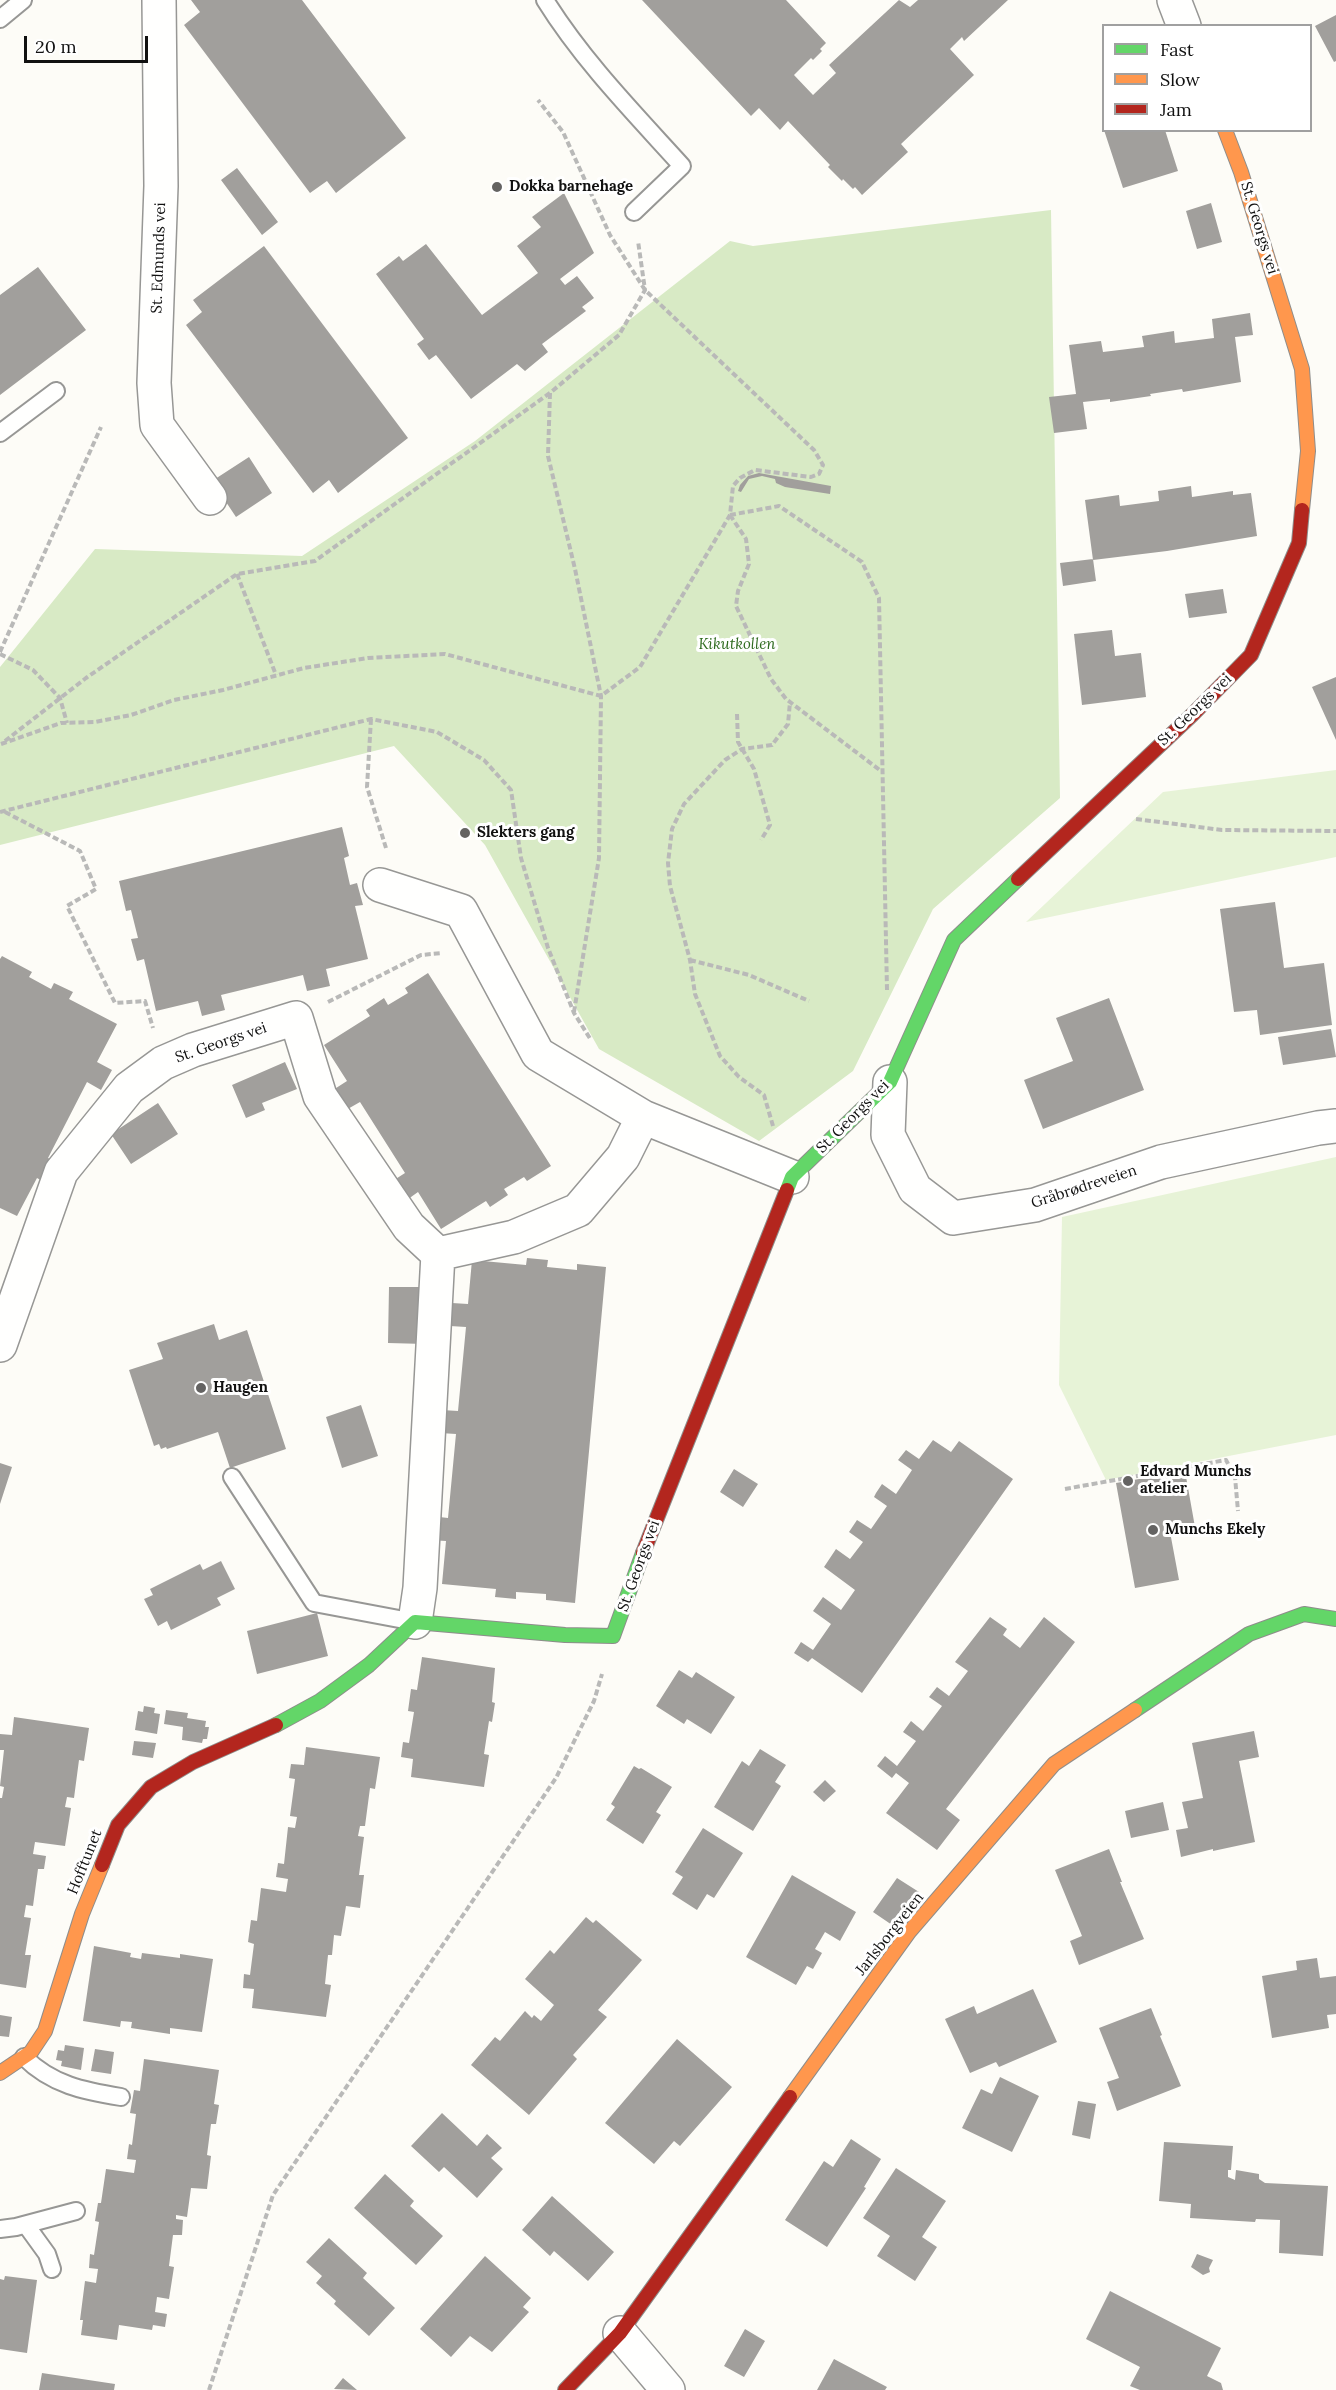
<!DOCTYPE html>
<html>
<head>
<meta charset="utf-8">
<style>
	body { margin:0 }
	#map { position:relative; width:1336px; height:2390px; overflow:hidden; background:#fdfcf7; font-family:Lora,serif }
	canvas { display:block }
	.legend { position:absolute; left:1102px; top:24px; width:210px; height:108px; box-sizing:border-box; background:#fff; border:2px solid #a0a0a0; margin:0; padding:8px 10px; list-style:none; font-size:18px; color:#111 }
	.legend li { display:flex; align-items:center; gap:12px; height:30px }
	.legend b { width:30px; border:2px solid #a0a0a0 }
	.scale { position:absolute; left:24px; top:36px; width:124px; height:27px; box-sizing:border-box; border:3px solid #111; border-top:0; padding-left:8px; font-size:18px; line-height:21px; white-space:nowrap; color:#111; -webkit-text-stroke:4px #fff; paint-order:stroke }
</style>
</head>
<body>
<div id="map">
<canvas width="1336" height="2390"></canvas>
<ul class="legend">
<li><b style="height:8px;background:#63d668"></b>Fast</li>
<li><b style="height:8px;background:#ff974d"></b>Slow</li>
<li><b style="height:8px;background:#b3261e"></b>Jam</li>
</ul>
<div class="scale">20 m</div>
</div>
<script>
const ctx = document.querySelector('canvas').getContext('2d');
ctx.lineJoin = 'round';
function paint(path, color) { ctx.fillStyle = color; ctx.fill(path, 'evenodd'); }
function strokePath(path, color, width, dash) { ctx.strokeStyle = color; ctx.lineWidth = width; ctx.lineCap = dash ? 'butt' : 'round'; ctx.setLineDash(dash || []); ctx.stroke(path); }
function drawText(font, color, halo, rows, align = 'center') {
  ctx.font = font + ' Lora,serif'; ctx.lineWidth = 6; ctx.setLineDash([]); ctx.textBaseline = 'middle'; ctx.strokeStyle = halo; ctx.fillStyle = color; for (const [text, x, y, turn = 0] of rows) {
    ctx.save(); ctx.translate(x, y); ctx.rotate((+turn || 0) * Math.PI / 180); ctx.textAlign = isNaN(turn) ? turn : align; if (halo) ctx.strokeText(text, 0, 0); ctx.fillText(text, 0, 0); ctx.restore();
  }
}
const green = new Path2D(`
	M1336,770V857L1026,922L1163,792Z
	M1336,1157V1435L1106,1480L1059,1385L1062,1217Z`);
const forest = new Path2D(`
	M1051,210L1060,798L933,909L853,1071L759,1141L599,1049L485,845L394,746L0,845V667L95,549L302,556L475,441L730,241L753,246Z`);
const building = new Path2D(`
	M191,0H302L406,138L336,193L327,181L310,193L184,25L200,12Z
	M642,0H786L826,43L820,49L822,51L813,60L811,58L794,75L813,95L836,73L829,65L899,0L910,7L918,0H1008L964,41L962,37L950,49L974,75L901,144L908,152L862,195L855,187L853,189L843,179L842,181L828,167L830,165L788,121L780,130L759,108L751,116Z
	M1336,15V61L1334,62L1315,26Z
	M1104,130H1165L1178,171L1123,188Z
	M237,168L278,222L262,235L221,180Z
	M564,193L594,253L560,279L565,285L577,276L594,298L582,307L586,311L542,344L548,352L525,371L517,364L471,399L436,355L429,360L417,344L424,339L376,274L399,256L403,261L426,244L482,315L538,273L517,246L541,227L532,217Z
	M1211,203L1222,242L1197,249L1186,211Z
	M264,246L408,438L338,493L329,480L313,493L186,325L202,312L193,300Z
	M38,267L86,330L0,395V295Z
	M1250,313L1253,335L1235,337L1241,382L1183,392L1182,389L1150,394L1151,396L1110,402V399L1083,402L1087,429L1054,433L1049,397L1076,394L1069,345L1101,341L1103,352L1144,347L1142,336L1174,331L1175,343L1214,338L1212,319Z
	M249,457L272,493L236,517L212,481Z
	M759,473L831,486L830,494L785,487L776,483L775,479L762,476L749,479L741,492L738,491L740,485L748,476Z
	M1191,486L1192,497L1233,491V495L1251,493L1257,536L1167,551L1093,560L1085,500L1119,495L1120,506L1159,501L1158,491Z
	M1093,559L1096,581L1063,586L1060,563Z
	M1223,589L1227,613L1189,618L1185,594Z
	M1112,630L1115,656L1141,653L1146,697L1082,705L1074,634Z
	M1336,677V740L1312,687Z
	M342,827L349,856L344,858L350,885L357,883L363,905L355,906L368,959L326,969L330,986L307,991L303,975L221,995L225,1010L202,1016L198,1001L156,1011L144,959L137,961L131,939L138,938L131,910L126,911L119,881Z
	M1275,902L1284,968L1324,963L1332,1025L1260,1035L1257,1010L1234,1012L1220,909Z
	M2,956L32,972L29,977L51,989L54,983L73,992L69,999L117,1024L97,1062L112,1070L101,1090L87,1082L48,1158L62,1165L51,1186L37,1178L17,1216L0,1208V959Z
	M428,973L551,1166L527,1181L524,1177L504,1189L508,1195L490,1207L486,1201L441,1229L418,1192L404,1202L391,1182L405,1173L360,1102L346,1110L333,1090L347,1081L324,1045L370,1016L366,1010L384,998L388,1005L408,993L405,988Z
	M1109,998L1144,1090L1043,1129L1024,1080L1073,1061L1056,1018Z
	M1331,1029L1336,1057L1283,1065L1278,1037Z
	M285,1062L297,1089L262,1103L265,1110L246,1118L232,1085Z
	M158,1103L178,1134L131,1164L111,1134Z
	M527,1258L548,1260L547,1267L577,1270V1264L606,1267L575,1603L546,1600V1594L516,1592V1599L495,1597L496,1589L442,1584L446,1541L429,1540L431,1516L448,1518L456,1434L440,1433L442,1410L458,1411L466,1327L450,1326L452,1303L468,1304L472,1260L526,1265Z
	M389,1287H426L425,1344L388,1343Z
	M214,1324L219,1340L247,1330L286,1449L230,1468L218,1432L167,1449L166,1447L161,1449L159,1444L154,1446L129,1370L163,1359L157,1343Z
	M361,1405L378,1456L342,1468L326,1417Z
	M933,1440L951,1452L959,1441L1013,1479L862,1693L812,1658L808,1662L794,1653L801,1642L813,1650L831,1624L813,1611L823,1597L841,1610L855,1590L824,1567L836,1549L850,1559L863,1542L849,1532L857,1520L871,1529L887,1506L874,1497L876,1493L882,1484L896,1494L912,1470L898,1460L906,1450L919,1459Z
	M0,1463L12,1467L0,1504Z
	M734,1469L758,1484L743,1507L720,1492Z
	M1185,1471L1195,1527L1170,1532L1179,1580L1135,1588L1116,1483Z
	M221,1561L235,1589L217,1598L221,1605L171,1630L167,1621L158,1626L144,1599L153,1595L150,1589L200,1564L203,1570Z
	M317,1613L328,1656L257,1674L247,1631Z
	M990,1617L1007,1629L1003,1635L1020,1648L1044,1617L1075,1642L946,1809L960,1820L937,1850L886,1813L909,1783L896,1773L892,1778L877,1766L885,1756L897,1766L916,1741L903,1732L911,1721L923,1731L942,1706L929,1697L937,1687L949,1696L968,1671L955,1662Z
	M422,1657L495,1668L492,1702L495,1703L492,1722L489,1721L484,1754L489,1755L484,1787L411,1777L413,1759L401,1757L403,1742L409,1743L414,1712L408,1711L411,1689L417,1690Z
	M679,1670L692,1678L696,1672L735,1697L711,1734L687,1719L684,1724L656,1706Z
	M144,1706L155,1708L154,1713L160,1714L157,1734L135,1730L138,1711L143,1712Z
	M166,1710L188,1713L187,1718L206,1721L205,1727H209L207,1739H203L202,1743L182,1740L183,1727L164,1724Z
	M14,1717L89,1728L84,1761L79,1760L74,1798L67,1797L65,1807L71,1808L65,1846L35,1842L33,1854L46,1856L44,1869H38L33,1906L26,1905L24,1917L31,1918L25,1955H31L26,1988L0,1984V1798H2L4,1787L0,1786L4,1750H0V1734L12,1735Z
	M1254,1731L1259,1757L1239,1761L1255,1842L1213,1851V1849L1181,1857L1176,1830L1188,1828L1182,1802L1203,1798L1192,1743Z
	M134,1741L156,1743L153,1758L132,1755Z
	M306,1747L380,1757L375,1789L370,1788L365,1826H360L358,1836L364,1837L359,1875H364L360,1908L346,1906L341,1936L334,1935L332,1955H328L325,1984L331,1985L326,2017L252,2008L254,1989L243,1988L244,1974L250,1975L254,1944L248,1942L251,1920L257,1921L261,1888L286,1892L288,1879L276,1877L278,1863L284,1864L288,1827L295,1828L297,1817L290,1816L295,1779L289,1778L291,1764L304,1765Z
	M760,1749L786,1765L775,1782L781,1786L753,1831L714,1807L742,1761L749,1766Z
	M634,1766L639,1769L641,1768L672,1787L656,1812L661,1815L643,1844L606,1820L615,1807L611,1804Z
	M825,1780L836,1791L824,1802L813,1792Z
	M1163,1802L1169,1830L1131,1838L1125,1811Z
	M703,1828L743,1853L714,1898L707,1894L697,1910L672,1894L683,1877L675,1872Z
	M1109,1849L1122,1882H1120L1144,1939L1079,1965L1070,1941L1082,1936L1055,1870Z
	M792,1875L856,1912L840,1941L825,1932L815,1949L822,1953L813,1969L807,1966L796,1985L746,1957Z
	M897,1878L919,1892L895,1927L873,1912Z
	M586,1917L593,1923L596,1920L642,1960L598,2010L607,2017L573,2055L577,2059L529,2115L471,2065L495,2037L500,2041L525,2011L532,2018L534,2015L541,2021L554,2005L525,1979L550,1950L554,1954Z
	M94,1946L131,1953L130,1957L141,1959L142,1953L180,1958V1954L213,1959L202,2032L170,2028V2034L131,2028L132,2022L121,2021L120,2027L83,2021Z
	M1317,1958L1320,1978L1336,1976V2014L1327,2015L1329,2028L1272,2038L1262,1976L1297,1970L1296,1961Z
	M1033,1989L1057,2042L999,2067L996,2062L970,2073L945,2019L974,2006L977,2014Z
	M1151,2008L1162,2035L1160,2036L1181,2086L1117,2111L1107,2082L1119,2078L1099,2028Z
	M0,2015L12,2017L9,2037L0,2036Z
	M677,2039L732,2087L680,2146L674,2141L654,2164L605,2123Z
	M65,2045L84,2048L81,2070L61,2066L62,2061L56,2060L58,2050L64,2051Z
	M95,2049L114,2052L111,2074L91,2071Z
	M144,2059L219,2070L214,2104L219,2105L216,2124H211L207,2155L211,2156L207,2189L191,2188L187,2217L176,2215V2219L183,2220L182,2235H173L169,2266L174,2267L169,2299L157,2297L155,2312L167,2314L165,2327L153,2325L152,2330L119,2325L117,2340L81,2335L83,2320H80L85,2281L96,2283L98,2269L89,2268L90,2254L94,2255L99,2222L95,2221L98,2203H101L106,2169L134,2173L136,2160L127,2159L129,2144L132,2145L136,2114L130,2113L134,2090L140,2091Z
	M1000,2077L1039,2096L1012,2152L962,2128L981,2089L992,2094Z
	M1078,2101L1096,2104L1090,2139L1072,2135Z
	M442,2113L477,2146L487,2134L502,2148L491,2158L503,2169L477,2198L444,2167L439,2172L411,2146Z
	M851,2139L881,2159L864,2187L866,2188L827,2247L785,2220L824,2161L833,2167Z
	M1164,2142L1233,2146L1231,2170H1228V2177L1235,2180L1236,2170L1259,2174V2179L1265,2183L1328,2186L1323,2256L1279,2253L1280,2220L1256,2219L1255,2222L1190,2218L1191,2204L1159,2201Z
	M896,2168L946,2201L922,2237L937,2247L915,2281L877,2256L890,2236L863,2218Z
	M385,2174L414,2201L410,2206L443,2236L416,2265L354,2208Z
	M552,2196L614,2252L588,2281L554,2251L550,2256L522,2230Z
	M329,2238L367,2273L363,2278L395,2308L369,2336L334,2304L336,2301L316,2283L322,2276L306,2262Z
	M1197,2254L1213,2260L1209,2268L1210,2272L1203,2275L1191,2267Z
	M485,2256L531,2298L523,2307L529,2312L492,2352L470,2336L451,2357L420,2329Z
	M5,2276L37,2280L27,2353L0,2349V2279L4,2280Z
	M1110,2291L1221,2348L1207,2376L1221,2383L1223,2390H1140L1130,2386L1140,2367L1086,2339Z
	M745,2329L765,2341L744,2377L724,2366Z
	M834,2359L887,2387L885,2390H817Z
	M42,2373L115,2384L114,2390H39Z
	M343,2378L357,2390L334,2389Z`);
const path = new Path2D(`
	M550,393L548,456L575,569L601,696L599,858L574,1012
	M730,515L779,506L862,562L879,598L887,990
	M730,515L746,539L749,564L738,591L736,606L771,679L786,699L881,771
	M237,574L276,675
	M0,652L101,427
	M0,654L33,670L60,698L67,723
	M737,714L738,742L754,769L770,825L761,840
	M371,719L367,787L386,848
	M5,741L86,678L237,574L315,561L550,393L619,335L645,290L638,241
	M1,744L61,723L95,722L131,715L174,700L223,690L304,668L368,658L445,654L601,696L640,667L730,515L733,486L740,478L755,470L811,477L819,474L823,465L814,450L645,290L610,235L563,132L538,100
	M0,812L371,719L437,732L484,760L511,790L521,858L548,948L574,1013L591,1040
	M5,812L80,851L96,889L67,906L115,1003L145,1001L153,1028
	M1136,819L1222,830L1336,831
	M690,960L749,975L809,1001
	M328,1002L421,955L442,953
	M773,1126L764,1095L739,1077L720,1056L695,994L690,960L670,886L668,863L672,829L684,804L725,760L742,749L772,745L788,724L790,702
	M1065,1489L1226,1460L1235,1477L1238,1511
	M209,2390L273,2195L556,1778L594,1701L602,1674`);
const lane = new Path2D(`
	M545,0C583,61 634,113 682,166L634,212
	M0,19L23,0
	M0,433L56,391
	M232,1477L314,1603L415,1622
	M24,2057C52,2085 84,2091 121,2097
	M26,2225L47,2254L52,2269
	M0,2229L16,2227L76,2211`);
const street = new Path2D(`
	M159,0L161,186L154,383L157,425L210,498
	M1174,0L1184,26
	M380,885L461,911L538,1054L643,1117L792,1177
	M890,1082L888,1135L915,1189L953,1218L1035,1205L1161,1162L1318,1128L1336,1126
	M0,1345L61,1172L129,1088L163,1063L193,1050L296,1018L320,1096L409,1227L438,1254L514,1237L578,1210L623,1157L643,1117
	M415,1622L420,1588L438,1254
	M620,2333L668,2390`);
const fast = new Path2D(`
	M787,1190L792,1177L890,1082L954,940L1018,879
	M1135,1710L1249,1634L1304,1614L1336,1619
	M276,1725L320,1701L369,1665L415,1622L565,1635L613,1636L643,1553`);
const slow = new Path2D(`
	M1225,130L1241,172L1302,369L1308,451L1302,510
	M0,2073L31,2052L45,2031L82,1914L102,1865
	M790,2097L909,1932L1054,1764L1135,1710`);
const jam = new Path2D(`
	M1018,879L1192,715L1251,655L1299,543L1302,510
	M643,1553L787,1190
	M102,1865L118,1825L151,1787L193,1762L276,1725
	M565,2390L620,2333L790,2097`);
const markers = [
	[497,187,6,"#646362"],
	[465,833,6,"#646362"],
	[201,1388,6,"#646362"],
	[1128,1481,6,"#646362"],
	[1153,1530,6,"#646362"]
];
const poiNames = [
	["Dokka barnehage",509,187],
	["Slekters gang",477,833],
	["Haugen",213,1388],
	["Edvard Munchs",1140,1472],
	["atelier",1140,1489],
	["Munchs Ekely",1165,1530]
];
const streetNames = [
	["St. Georgs vei",1259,228,73],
	["St. Edmunds vei",159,258,-88],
	["St. Georgs vei",1195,710,-44],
	["St. Georgs vei",221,1043,-19],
	["St. Georgs vei",853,1117,-45],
	["Gråbrødreveien",1084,1187,-18],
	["St. Georgs vei",639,1566,-70],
	["Hofftunet",85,1862,-68],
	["Jarlsborgveien",890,1934,-52]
];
const parkNames = [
	["Kikutkollen",737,645]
];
paint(green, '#e7f3d7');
paint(forest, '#d8eac5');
paint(building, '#a19f9c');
strokePath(lane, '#979795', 20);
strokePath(street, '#979795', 36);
strokePath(fast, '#8e8d8b', 16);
strokePath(slow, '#8e8d8b', 16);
strokePath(jam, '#8e8d8b', 16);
strokePath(path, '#b9b9b8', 4, [6, 3]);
strokePath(lane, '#fffffe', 16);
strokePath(street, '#fffffe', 33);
strokePath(fast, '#63d668', 14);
strokePath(slow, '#ff974d', 14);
strokePath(jam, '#b3261e', 14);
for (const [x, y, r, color] of markers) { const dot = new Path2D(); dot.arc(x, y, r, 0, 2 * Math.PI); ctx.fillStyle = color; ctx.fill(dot); strokePath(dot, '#fff', 2); }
drawText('bold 15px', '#111', '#fff', poiNames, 'left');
drawText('15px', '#111', '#fff', streetNames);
drawText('italic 15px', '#2f6b1f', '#fff', parkNames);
</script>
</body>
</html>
